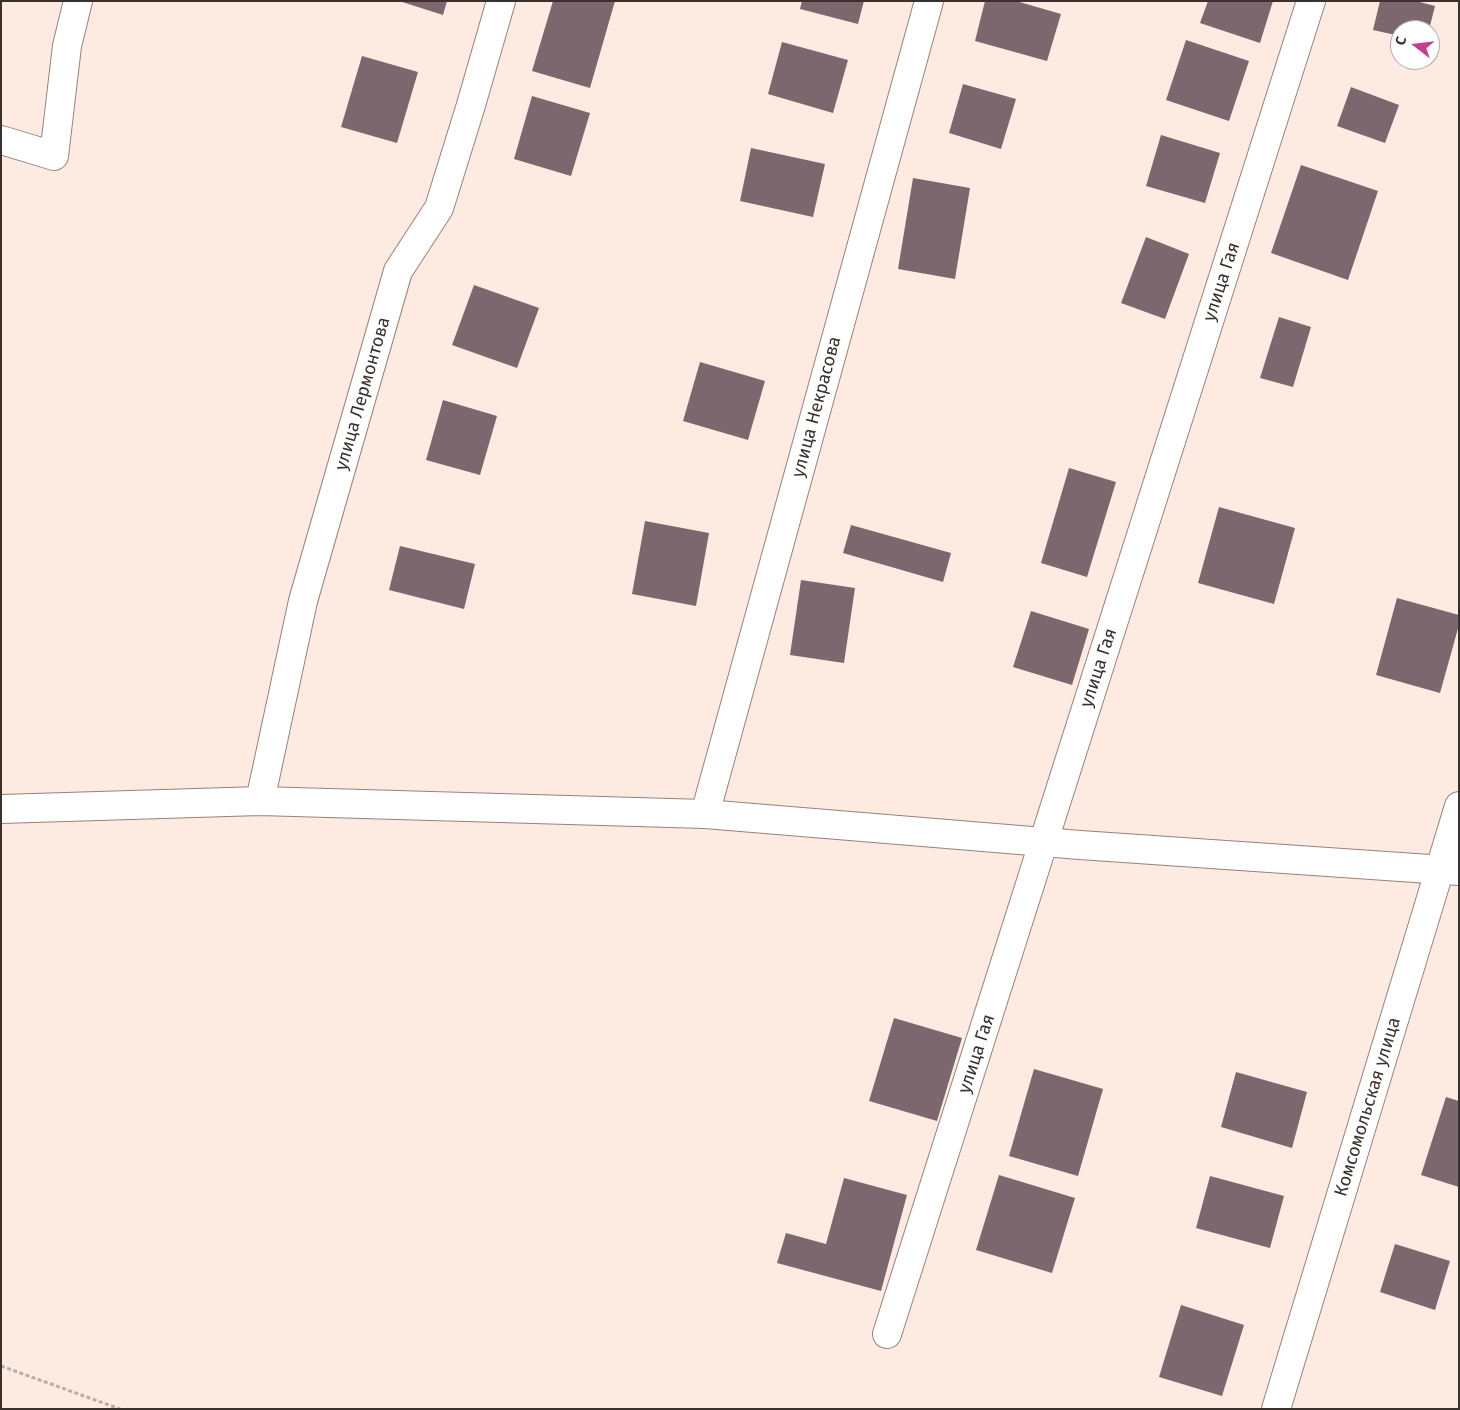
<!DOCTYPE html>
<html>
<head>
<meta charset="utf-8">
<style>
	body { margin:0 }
	#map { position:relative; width:1460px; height:1410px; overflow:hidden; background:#fdebe2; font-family:"Fira Sans",sans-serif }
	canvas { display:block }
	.frame { position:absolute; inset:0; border:2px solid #39312c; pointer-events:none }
	.north { position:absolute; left:1390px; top:20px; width:50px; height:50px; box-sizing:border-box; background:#fff; border:1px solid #b0adab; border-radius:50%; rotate:286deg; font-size:14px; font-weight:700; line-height:20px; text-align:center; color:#39312c }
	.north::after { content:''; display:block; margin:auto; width:18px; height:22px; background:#c0428f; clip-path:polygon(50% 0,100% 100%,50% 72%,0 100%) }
</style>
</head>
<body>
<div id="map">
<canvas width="1460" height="1410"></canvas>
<div class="frame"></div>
<div class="north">С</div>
</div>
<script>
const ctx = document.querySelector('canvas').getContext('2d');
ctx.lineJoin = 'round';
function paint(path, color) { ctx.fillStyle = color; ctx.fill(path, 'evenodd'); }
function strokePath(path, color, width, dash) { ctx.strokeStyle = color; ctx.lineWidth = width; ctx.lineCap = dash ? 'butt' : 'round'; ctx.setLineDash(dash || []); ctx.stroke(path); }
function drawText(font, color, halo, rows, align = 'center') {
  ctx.font = font + ' "Fira Sans",sans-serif'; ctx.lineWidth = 5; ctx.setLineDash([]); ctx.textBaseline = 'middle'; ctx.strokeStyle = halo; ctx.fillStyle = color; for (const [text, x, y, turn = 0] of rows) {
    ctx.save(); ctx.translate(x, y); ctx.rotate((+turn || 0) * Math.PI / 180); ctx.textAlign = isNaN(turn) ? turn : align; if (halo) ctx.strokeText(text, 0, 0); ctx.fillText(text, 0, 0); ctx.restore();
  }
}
const building = new Path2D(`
	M399,1H447L443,15Z
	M553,1H615L590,88L532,71Z
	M802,1H864L858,24L800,9Z
	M985,1H1016L1061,14L1047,61L975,41Z
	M1208,1H1273L1260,43L1200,23Z
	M1380,1H1416L1435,6L1429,30H1400V36L1373,30Z
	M1186,40L1249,61L1229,121L1166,100Z
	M782,42L848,60L833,113L768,94Z
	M362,56L418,72L397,143L341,127Z
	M963,84L1016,99L1001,149L949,133Z
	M1351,87L1399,105L1385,143L1337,126Z
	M532,96L590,113L571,176L514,159Z
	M1161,135L1220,153L1205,203L1146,186Z
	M751,148L825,164L813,217L740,201Z
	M1301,165L1378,191L1348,280L1271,253Z
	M913,178L970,188L955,279L898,269Z
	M1146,237L1189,254L1165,319L1121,303Z
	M474,285L539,308L517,368L452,345Z
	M1279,317L1311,327L1293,387L1260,378Z
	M700,362L765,381L748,440L683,421Z
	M443,400L497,416L480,475L426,460Z
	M1069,468L1116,482L1087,577L1041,563Z
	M1219,507L1295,528L1274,604L1198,583Z
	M645,521L709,533L696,606L632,594Z
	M851,525L951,553L943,582L843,553Z
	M400,546L475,564L464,609L389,590Z
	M801,580L855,588L844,663L790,655Z
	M1397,598L1459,615V625L1440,693L1376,675Z
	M1031,611L1089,629L1072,685L1013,667Z
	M894,1018L962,1038L937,1121L869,1101Z
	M1034,1069L1103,1089L1078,1176L1009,1156Z
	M1236,1072L1307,1092L1292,1148L1221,1127Z
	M1446,1097L1459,1101V1187L1421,1175Z
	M999,1175L1075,1198L1052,1273L976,1250Z
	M1210,1176L1284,1196L1270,1248L1196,1228Z
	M844,1178L907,1195L881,1291L777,1263L786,1233L826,1244Z
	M1395,1244L1450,1261L1435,1310L1380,1292Z
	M1181,1305L1244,1325L1222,1396L1159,1377Z`);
const path = new Path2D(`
	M1,1366L120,1409`);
const minor = new Path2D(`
	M1,140L54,156L67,46L78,1
	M260,801L303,601L398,271L439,208L471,105L501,1
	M705,814L929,1
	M887,1334L1311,1
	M1276,1409L1459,806`);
const tertiary = new Path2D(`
	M1,809L260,801L705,814L1080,845L1459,871`);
const streetNames = [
	["улица Гая",1222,282,-72],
	["улица Лермонтова",363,394,-74],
	["улица Некрасова",817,407,-75],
	["улица Гая",1099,668,-72],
	["улица Гая",977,1054,-72],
	["Комсомольская улица",1368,1107,-73]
];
paint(building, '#7c676e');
strokePath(minor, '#968278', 30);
strokePath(tertiary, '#968278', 30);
strokePath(path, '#bbada5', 3, [4, 2.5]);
strokePath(minor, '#fff', 28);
strokePath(tertiary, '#fff', 28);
drawText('18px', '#39312c', '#fff', streetNames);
</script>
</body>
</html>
